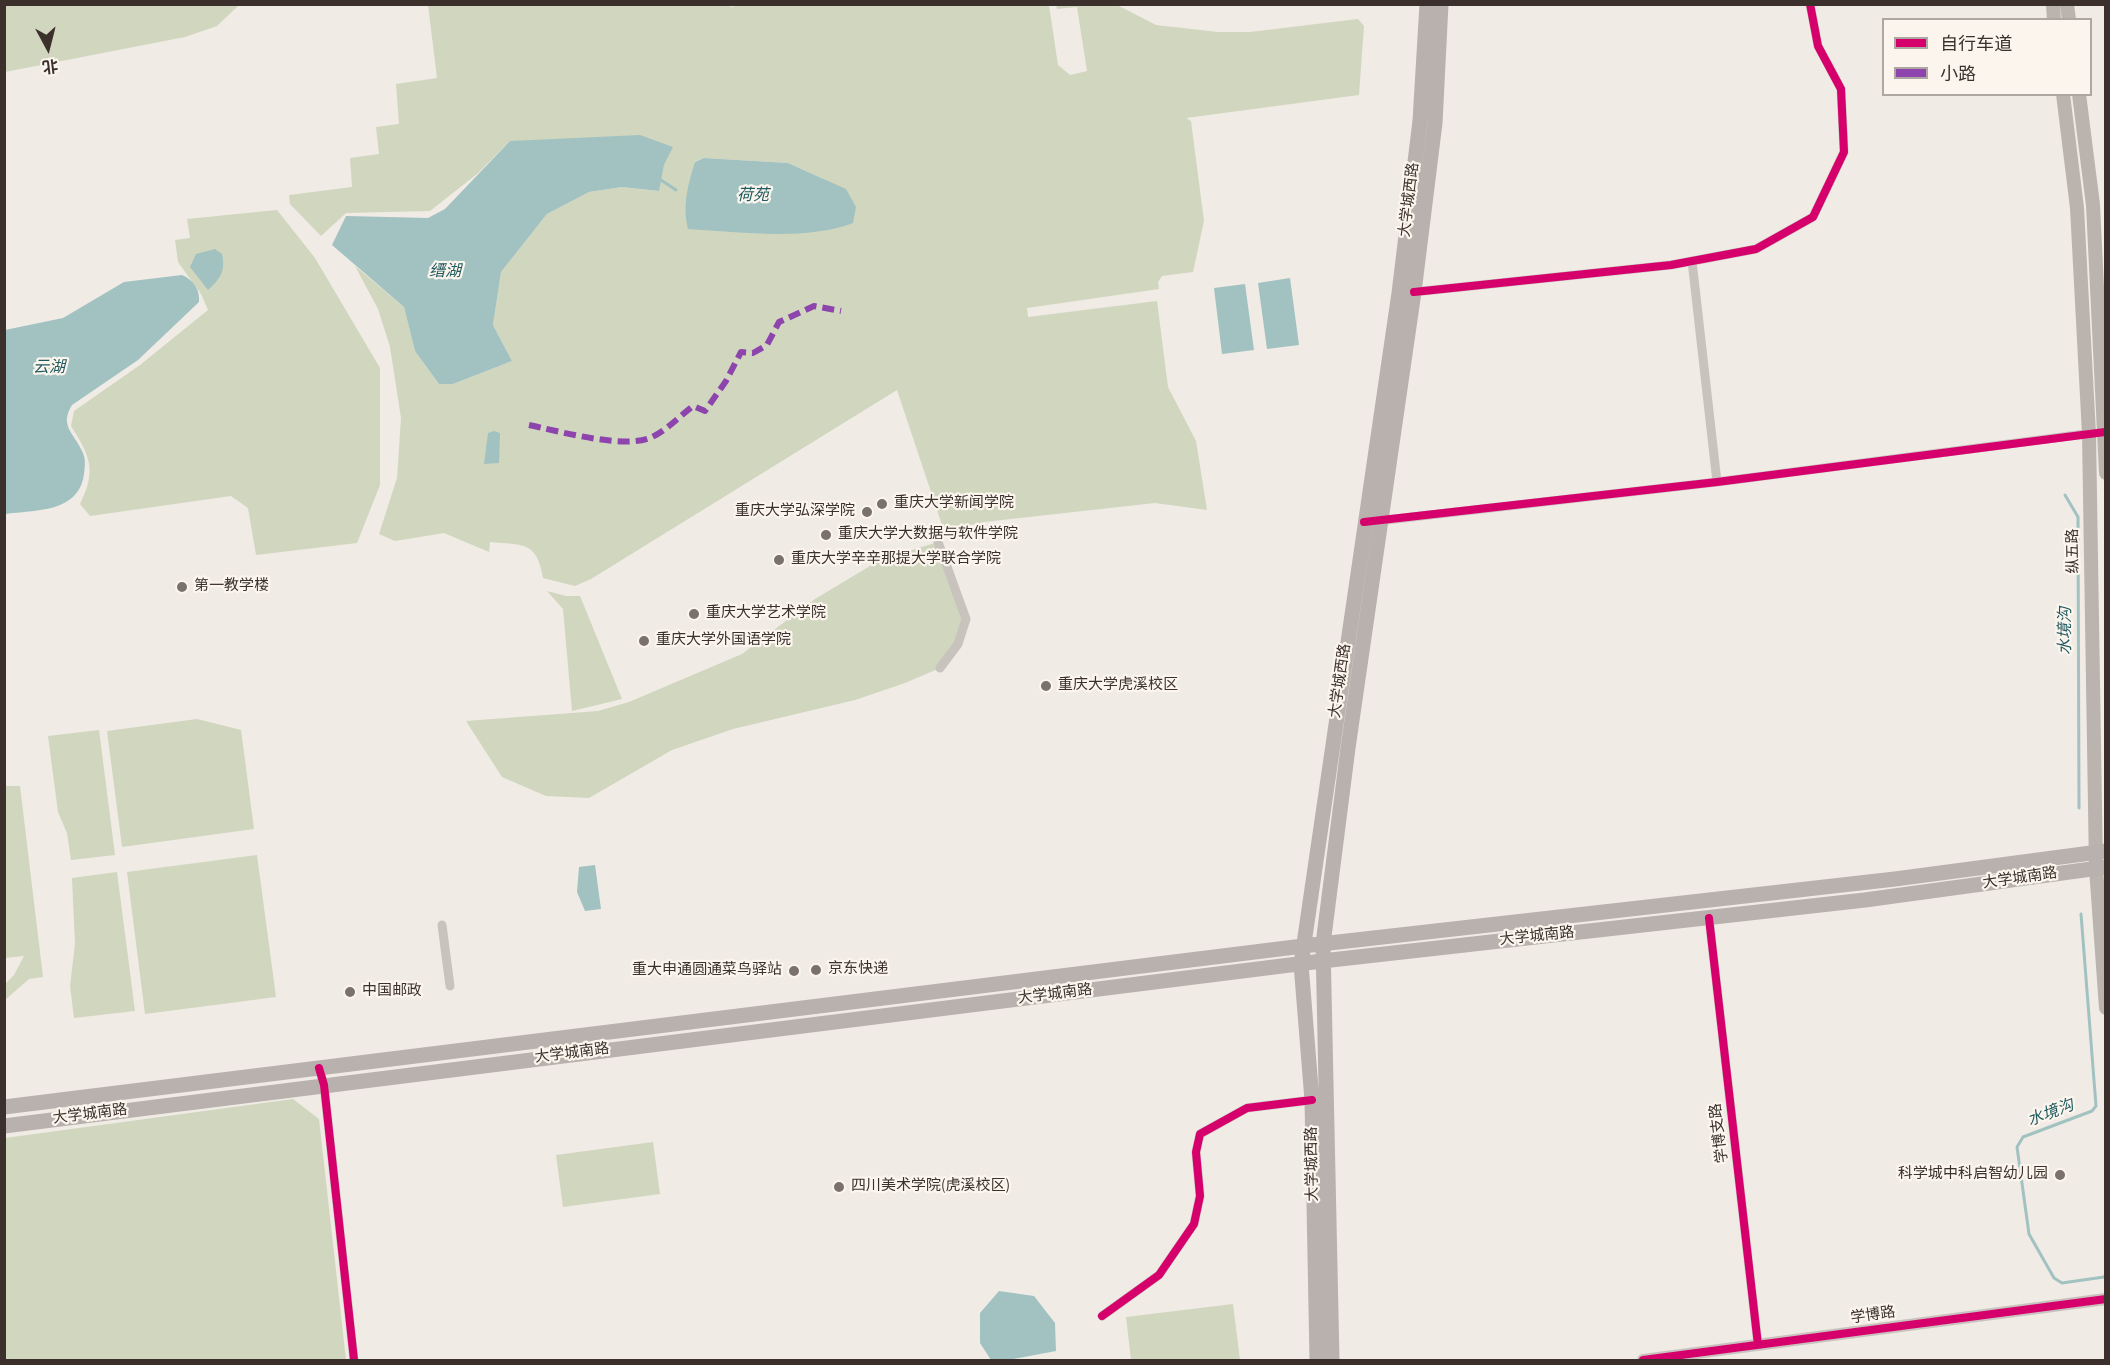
<!DOCTYPE html>
<html>
<head>
<meta charset="utf-8">
<style>
	body { margin:0 }
	#map { position:relative; width:2110px; height:1365px; overflow:hidden; background:#f0ebe5; font-family:"Source Sans 3","Noto Sans SC",sans-serif }
	canvas { display:block }
	.frame { position:absolute; inset:0; border:6px solid #3b302b; pointer-events:none }
	.legend { position:absolute; left:1882px; top:18px; width:210px; height:78px; box-sizing:border-box; background:#fbf5ee; border:2px solid #aea6a0; margin:0; padding:8px 10px; list-style:none; font-size:18px; color:#3b302b }
	.legend li { display:flex; align-items:center; gap:12px; height:30px }
	.legend b { width:30px; border:2px solid #aea6a0 }
	.north { position:absolute; left:18px; top:18px; width:60px; height:60px; -webkit-text-stroke:4px #fbf5ee; paint-order:stroke; rotate:173deg; font-size:16px; font-weight:700; line-height:24px; text-align:center; color:#3b302b }
	.north::after { content:''; display:block; margin:auto; width:21px; height:27px; background:#3b302b; clip-path:polygon(50% 0,100% 100%,50% 72%,0 100%) }
</style>
</head>
<body>
<div id="map">
<canvas width="2110" height="1365"></canvas>
<div class="frame"></div>
<ul class="legend">
<li><b style="height:8px;background:#d6006c"></b>自行车道</li>
<li><b style="height:8px;background:#8e44ad"></b>小路</li>
</ul>
<div class="north">北</div>
</div>
<script>
const ctx = document.querySelector('canvas').getContext('2d');
ctx.lineJoin = 'round';
function paint(path, color) { ctx.fillStyle = color; ctx.fill(path, 'evenodd'); }
function strokePath(path, color, width, dash) { ctx.strokeStyle = color; ctx.lineWidth = width; ctx.lineCap = dash ? 'butt' : 'round'; ctx.setLineDash(dash || []); ctx.stroke(path); }
function drawText(font, color, halo, rows, align = 'center') {
  ctx.font = font + ' "Source Sans 3","Noto Sans SC",sans-serif'; ctx.lineWidth = 4.5; ctx.setLineDash([]); ctx.textBaseline = 'middle'; ctx.strokeStyle = halo; ctx.fillStyle = color; for (const [text, x, y, turn = 0] of rows) {
    ctx.save(); ctx.translate(x, y); ctx.rotate((+turn || 0) * Math.PI / 180); ctx.textAlign = isNaN(turn) ? turn : align; if (halo) ctx.strokeText(text, 0, 0); ctx.fillText(text, 0, 0); ctx.restore();
  }
}
const green = new Path2D(`
	M5,4H239V5L217,26L185,37L5,72Z
	M728,4L731,7L746,4L1049,5L1058,65L1070,75L1087,71L1077,7L1057,9L1056,5H1117L1156,25L1218,32H1250L1358,19L1364,26L1359,95L1186,118L1191,121L1204,221L1193,272L1162,276L1158,282L1159,289L1027,308L1028,317L1157,301L1168,387L1196,441L1207,510L1155,503L984,522L944,531L897,390L591,579L575,586L543,578C537,541 523,545 490,542L489,552L444,533L395,541L379,534L397,478L401,418L390,347L378,309L355,266L404,307L415,351L439,384H453L512,361L493,325L501,272L547,214L589,192L622,187L658,191L664,165L672,148L510,141L477,174L430,211L346,213L321,236L290,204L289,195L352,187L350,158L379,154L376,127L399,124L396,84L437,78L428,5ZM704,158L788,163L826,180L694,162Z
	M277,210L315,258L380,368V485L357,543L256,555L248,508L231,496L90,516L80,504C97,470 90,456 71,426L74,411L140,365L208,310L201,294L178,262L175,240L190,238L187,219Z
	M938,542L966,619L958,644L940,668L905,683L855,700L733,729L672,750L589,798L546,796L502,777L466,721L598,711L629,702L742,654L815,599L880,560Z
	M547,591L566,596H580L622,699L572,711L563,609Z
	M197,719L241,730L254,829L122,847L107,731Z
	M99,730L115,855L71,860L67,833L58,812L48,736Z
	M5,786H20L43,977L29,979L5,1000V984L14,975L24,956L5,958Z
	M257,855L276,997L145,1014L127,872Z
	M117,872L135,1011L74,1018L70,986L75,944L72,878Z
	M293,1099L319,1119L346,1360H5V1138Z
	M653,1142L660,1194L563,1207L556,1155Z
	M1233,1304L1240,1360H1131L1126,1317Z`);
const water = new Path2D(`
	M640,135L673,147L664,165L659,191L622,187L589,192L547,214L501,272L493,325L512,361L453,384H439L415,351L404,307L332,245L346,216L428,218L445,209L510,141Z
	M704,158L788,163L846,189L856,207L853,223C806,241 739,232 688,229C682,206 688,184 695,162Z
	M215,249L222,254C226,271 220,279 208,290L190,267L196,254Z
	M182,275C194,280 200,290 199,302L138,360L72,405C59,426 74,433 82,451C86,458 85,466 84,474C79,513 35,510 5,514V330L63,318L124,282Z
	M1290,278L1299,345L1267,349L1258,283Z
	M1245,284L1254,350L1222,354L1214,288Z
	M494,431L500,433L499,463L484,464L488,433Z
	M595,865L601,909L585,911L577,892L579,867Z
	M999,1291L1034,1296L1055,1323L1056,1351L1008,1360H991L980,1343V1313Z`);
const stream = new Path2D(`
	M661,180L676,190
	M2065,495L2078,517L2079,808
	M2081,914L2096,1106L2092,1111L2023,1137L2017,1147L2029,1234L2054,1278L2062,1283L2104,1277L2106,1274`);
const minor = new Path2D(`
	M1692,261L1717,482
	M1414,292L1671,265L1756,249L1813,217L1844,152L1841,89L1818,46L1810,4
	M1377,521L1717,482L2093,433
	M938,542L966,619L958,644L940,668
	M1709,918L1758,1345
	M442,925L450,986
	M319,1068L324,1085L354,1360
	M1102,1316L1159,1275L1194,1224L1200,1196L1196,1152L1200,1134L1247,1108L1312,1100`);
const tertiary = new Path2D(`
	M1643,1360L2106,1299`);
const secondary = new Path2D(`
	M2053,4L2054,20
	M2067,4L2069,20
	M2063,94L2077,208L2089,434L2096,868L2106,1008
	M2079,94L2093,205L2106,473`);
const primary = new Path2D(`
	M4,1107L1303,946L1895,879L2106,851
	M4,1126L1322,961L1865,900L2106,867
	M1317,1360L1312,1100L1301,964L1399,293L1420,121L1427,4
	M1332,1360L1323,944L1348,748L1414,292L1435,123L1441,4`);
const quiet = new Path2D(`
	M529,425C558,431 626,450 652,437C667,430 680,416 693,406L705,411L726,381L741,352L753,353L767,345L779,322L814,306L841,311`);
const cycleway = new Path2D(`
	M1414,292L1671,265L1756,249L1813,217L1844,152L1841,89L1818,46L1810,4
	M1364,522L1717,482L2105,432
	M1709,918L1758,1345
	M319,1068L324,1085L354,1360
	M1102,1316L1159,1275L1194,1224L1200,1196L1196,1152L1200,1134L1247,1108L1312,1100
	M1643,1360L2106,1299`);
const markers = [
	[882,504,6,"#7a716c"],
	[867,512,6,"#7a716c"],
	[826,535,6,"#7a716c"],
	[779,560,6,"#7a716c"],
	[182,587,6,"#7a716c"],
	[694,614,6,"#7a716c"],
	[644,641,6,"#7a716c"],
	[1046,686,6,"#7a716c"],
	[816,970,6,"#7a716c"],
	[794,971,6,"#7a716c"],
	[350,992,6,"#7a716c"],
	[2060,1175,6,"#7a716c"],
	[839,1187,6,"#7a716c"]
];
const streetNames = [
	["大学城西路",1410,200,-83],
	["纵五路",2074,551,-91],
	["大学城西路",1341,681,-82],
	["大学城南路",2020,879,-8],
	["大学城南路",1537,937,-6],
	["大学城南路",1055,995,-7],
	["大学城南路",572,1054,-7],
	["大学城南路",90,1115,-7],
	["学博支路",1720,1133,-97],
	["大学城西路",1313,1164,-91],
	["学博路",1873,1316,-8]
];
const poiNames = [
	["重庆大学新闻学院",894,504],
	["重庆大学弘深学院",855,512,"right"],
	["重庆大学大数据与软件学院",838,535],
	["重庆大学辛辛那提大学联合学院",791,560],
	["第一教学楼",194,587],
	["重庆大学艺术学院",706,614],
	["重庆大学外国语学院",656,641],
	["重庆大学虎溪校区",1058,686],
	["京东快递",828,970],
	["重大申通圆通菜鸟驿站",782,971,"right"],
	["中国邮政",362,992],
	["科学城中科启智幼儿园",2048,1175,"right"],
	["四川美术学院(虎溪校区)",851,1187]
];
const waterNames = [
	["荷苑",753,196],
	["缙湖",445,272],
	["云湖",49,368],
	["水境沟",2066,631,-90],
	["水境沟",2051,1114,-21]
];
paint(green, '#d1d6bf');
paint(water, '#a1c2c1');
strokePath(stream, '#a1c2c1', 3);
strokePath(minor, '#c9c3be', 9);
strokePath(tertiary, '#c9c3be', 12);
strokePath(secondary, '#bab3ae', 14);
strokePath(primary, '#b8b1ad', 15);
strokePath(quiet, '#8e44ad', 6, [12, 6]);
strokePath(cycleway, '#d6006c', 8);
for (const [x, y, r, color] of markers) { const dot = new Path2D(); dot.arc(x, y, r, 0, 2 * Math.PI); ctx.fillStyle = color; ctx.fill(dot); strokePath(dot, '#fbf5ee', 2); }
drawText('15px', '#3b302b', '#fbf5ee', streetNames);
drawText('15px', '#3b302b', '#fbf5ee', poiNames, 'left');
drawText('italic 16px', '#1f5a5e', '#fbf5ee', waterNames);
</script>
</body>
</html>
